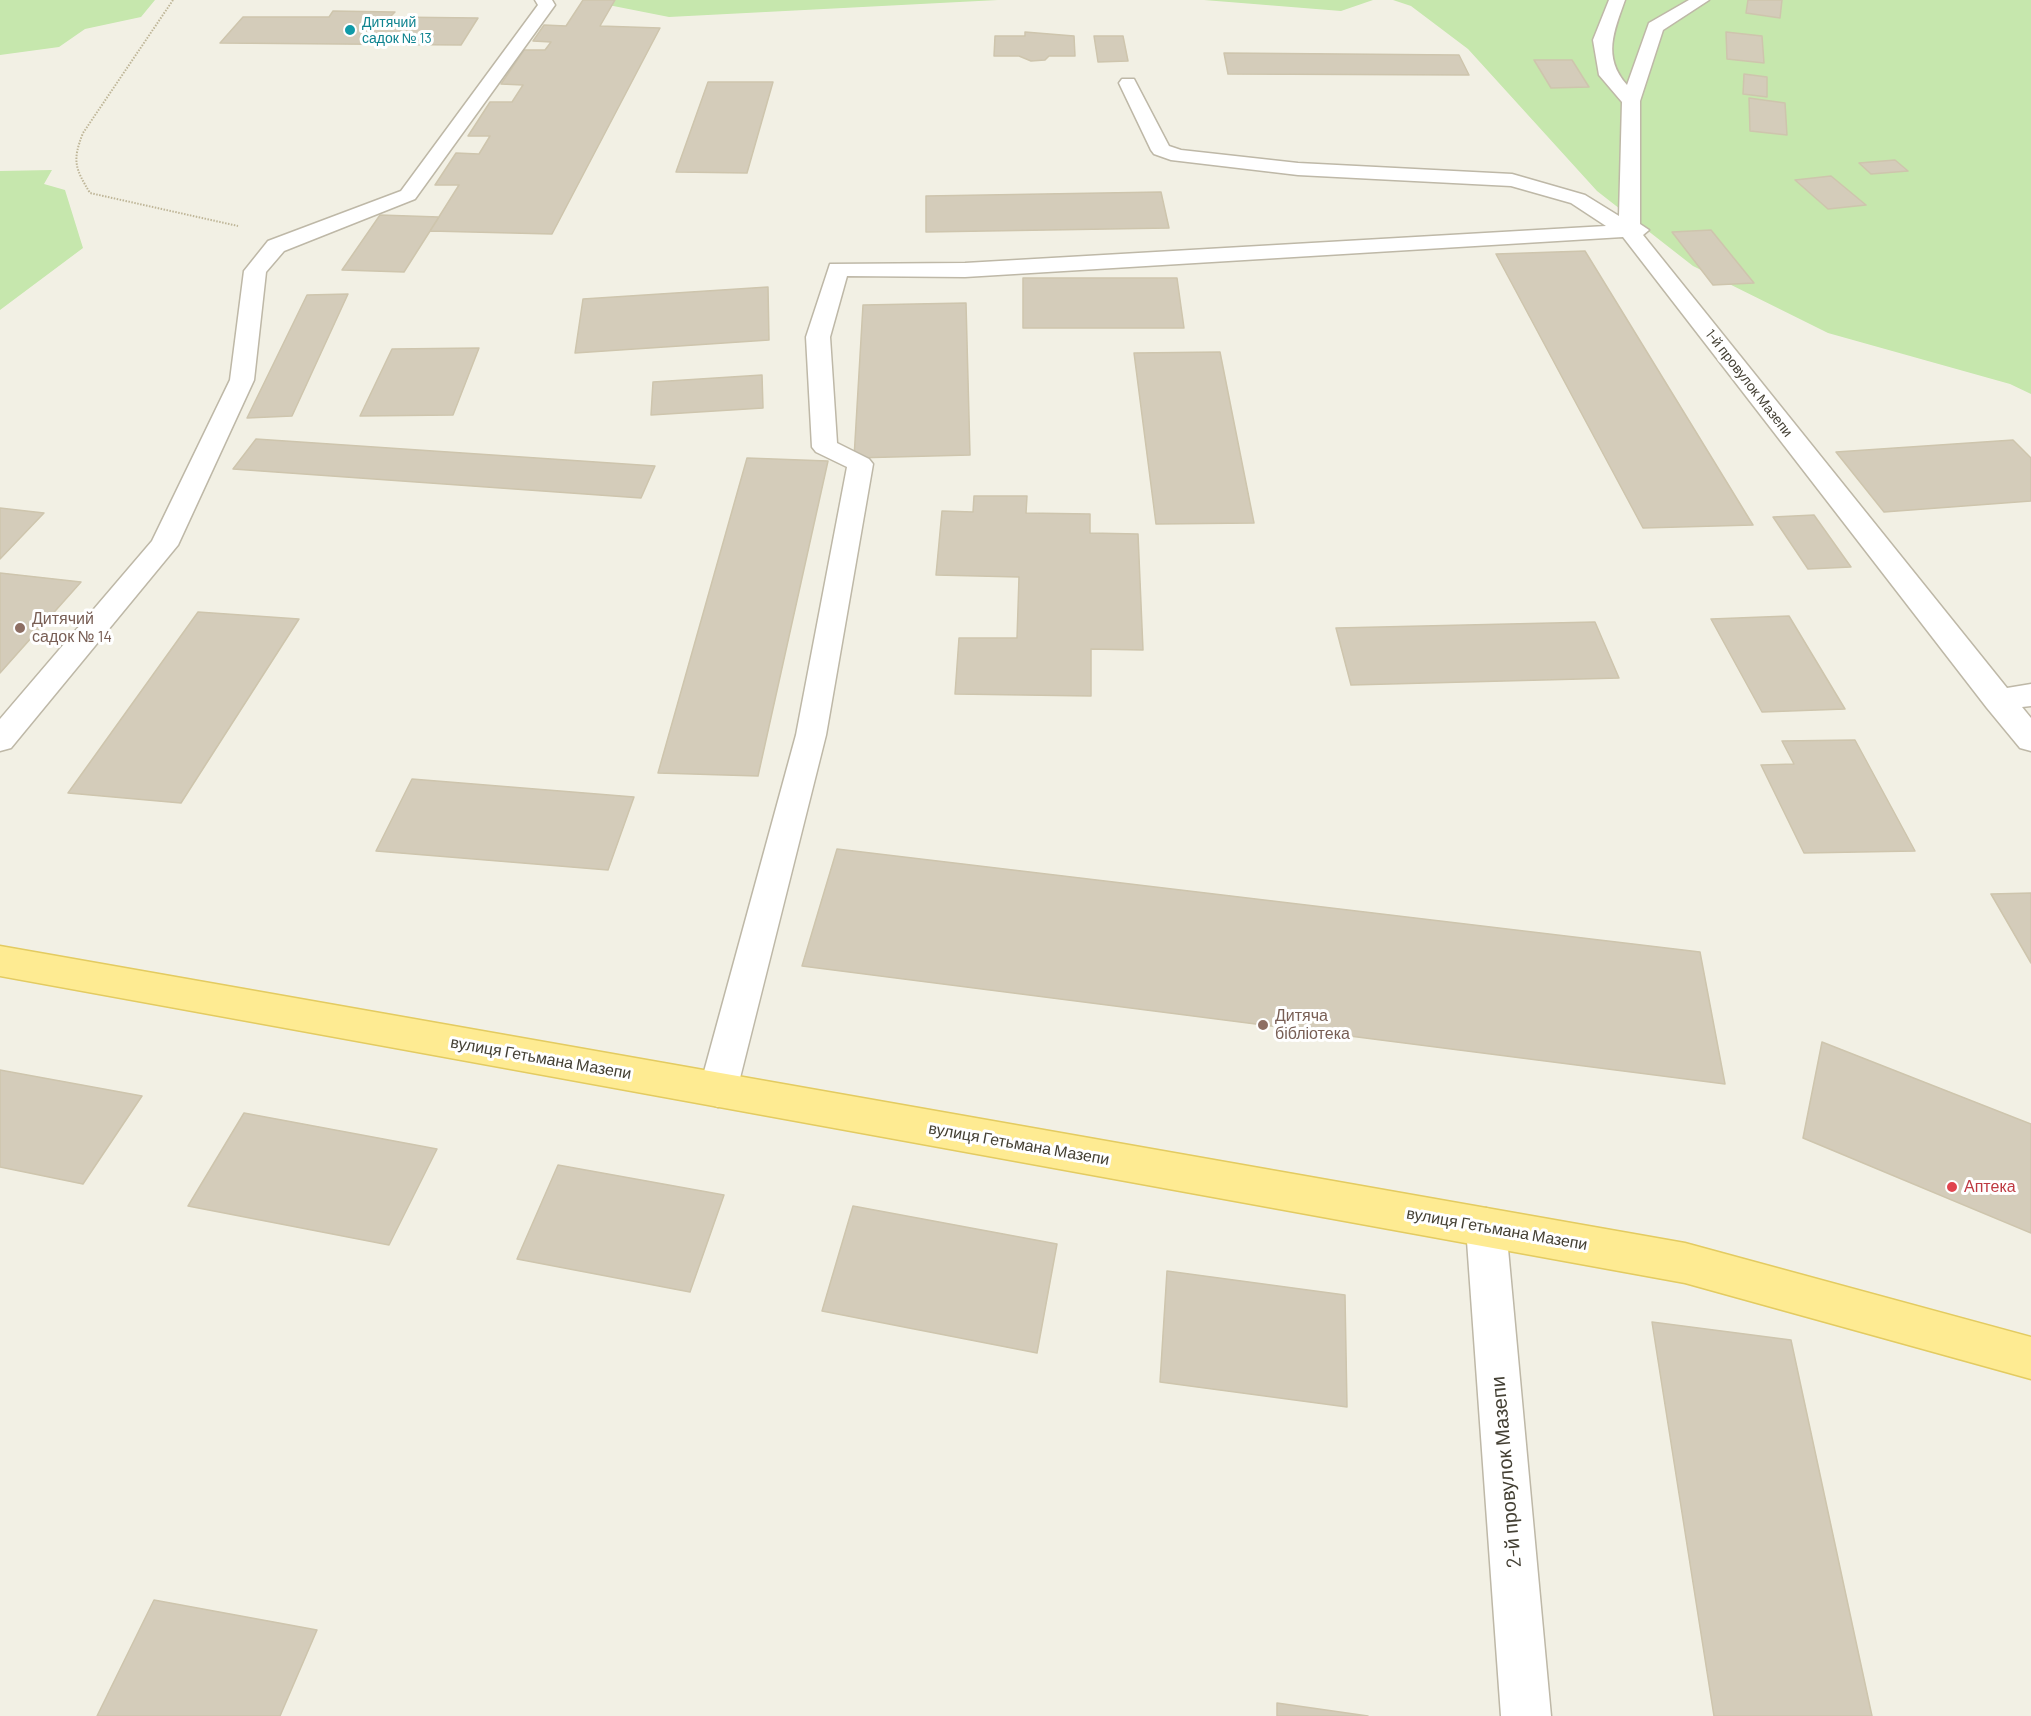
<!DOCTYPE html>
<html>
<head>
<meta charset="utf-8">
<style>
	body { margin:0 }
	canvas { display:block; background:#f2f0e4 }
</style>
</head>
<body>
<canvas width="2031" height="1716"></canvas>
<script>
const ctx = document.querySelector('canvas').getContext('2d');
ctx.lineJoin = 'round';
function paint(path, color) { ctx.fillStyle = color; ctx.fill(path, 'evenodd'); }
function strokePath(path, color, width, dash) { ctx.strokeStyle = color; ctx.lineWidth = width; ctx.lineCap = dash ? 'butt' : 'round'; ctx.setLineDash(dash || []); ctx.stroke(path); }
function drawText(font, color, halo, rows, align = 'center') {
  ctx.font = font + ' Barlow,sans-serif'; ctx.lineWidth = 6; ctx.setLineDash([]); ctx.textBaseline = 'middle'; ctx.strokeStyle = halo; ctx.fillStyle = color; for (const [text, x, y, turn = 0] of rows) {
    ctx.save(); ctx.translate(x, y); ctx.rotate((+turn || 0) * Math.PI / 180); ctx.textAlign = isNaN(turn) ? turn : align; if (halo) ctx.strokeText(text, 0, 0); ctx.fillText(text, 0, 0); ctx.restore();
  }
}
const green = new Path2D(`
	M0,0H155L141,17L85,29L59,47L0,55Z
	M583,0H998L669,17Z
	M1204,0H1373L1341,11Z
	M1393,0H2031V394L2010,384L1828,333L1693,266L1597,191L1468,49L1411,6Z
	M52,170L44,184L65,190L83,248L0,310V171Z`);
const building = new Path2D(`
	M583,0H615L600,26L660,28L552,234L430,231L459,185H435L456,153L479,154L490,136H468L490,102H512L523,85L501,84L524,50H545L551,42L533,41L544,25L566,26Z
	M1748,0H1782L1780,18L1746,13Z
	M333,11L395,12L390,17L478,18L461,45L220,43L243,17H329Z
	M1025,32L1074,36L1075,56H1049L1045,60L1031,61L1019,56H994L995,36H1025Z
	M1726,32L1762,36L1764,63L1727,59Z
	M1094,36H1123L1128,61L1098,62Z
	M1224,53L1459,55L1469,75L1228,74Z
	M1534,60H1572L1589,87L1551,88Z
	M1744,74L1767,77V97L1743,94Z
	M708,82H773L747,173L676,172Z
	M1749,98L1785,103L1787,135L1750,131Z
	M1895,160L1908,171L1871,174L1859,163Z
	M1831,176L1866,205L1828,209L1795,180Z
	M1161,192L1169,228L926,232V196Z
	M380,215L439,217L404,272L342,270Z
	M1711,230L1754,283L1713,285L1672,232Z
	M1585,251L1753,525L1643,528L1496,254Z
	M1023,278H1177L1184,328H1023Z
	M768,287L769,340L575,353L583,299Z
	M348,294L292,416L247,418L307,295Z
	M966,303L970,455L854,458L863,305Z
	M479,348L453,415L360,416L392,349Z
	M1220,352L1254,523L1156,524L1134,353Z
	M762,375L763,408L651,415L653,382Z
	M256,439L655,466L641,498L233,469Z
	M2013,440L2031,458V501L1884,512L1836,452Z
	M747,458L828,461L758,776L658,773Z
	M974,496H1027L1026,513L1090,514V533L1138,534L1143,650L1091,649V696L955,694L959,638H1017L1019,577L936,575L942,511L973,512Z
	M0,508L44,513L0,559Z
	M1814,515L1851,567L1808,569L1773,517Z
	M0,573L81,582L0,673Z
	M198,612L299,619L181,803L68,793Z
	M1789,616L1845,709L1762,712L1711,619Z
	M1595,622L1619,678L1351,685L1336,628Z
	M1855,740L1915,851L1804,853L1761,765L1794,764L1782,741Z
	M412,779L634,797L608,870L376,851Z
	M837,849L1700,952L1725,1084L802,966Z
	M2031,893V963L1991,894Z
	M1822,1042L2031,1124V1233L1803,1138Z
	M0,1070L142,1096L83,1184L0,1167Z
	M244,1113L437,1149L389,1245L188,1206Z
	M558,1165L724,1195L690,1292L517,1259Z
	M853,1206L1057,1244L1037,1353L822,1311Z
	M1167,1271L1345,1295L1347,1407L1160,1382Z
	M1652,1322L1791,1340L1872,1716H1714Z
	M154,1600L317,1630L280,1716H97Z
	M1277,1703L1368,1716H1277Z`);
const path = new Path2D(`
	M173,0L83,133C72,161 75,168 90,193L238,226`);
const minor = new Path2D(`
	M535,0H552L555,5L415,199L284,251L266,272L254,380L178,545L11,748L0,751V719L152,541L230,380L244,271L268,241L401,191L538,5Z
	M1609,0H1625C1614,31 1602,57 1627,85L1649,23L1689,0H1709L1663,30L1640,101V224L1649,230L1643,235L2007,688L2031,684V706L2022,707L2031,718V751L2020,748L1987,708L1623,237L965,277L847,276L830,337L837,443L869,459L873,464L826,735L737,1090L731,1102L718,1107L705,1102L699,1090L796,735L847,467L816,452L812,447L806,337L830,264L965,263L1606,226L1571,203L1511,186L1298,175L1171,160L1154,154L1151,150L1119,83L1122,79H1134L1169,146L1181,150L1298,163L1512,174L1585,195L1619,216L1622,102L1599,75L1593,40Z
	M1486,1208L1500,1213L1506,1227L1551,1716H1501L1466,1227L1472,1213Z`);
const major = new Path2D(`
	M0,946L1685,1243L2031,1337V1379L1685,1283L0,976Z`);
const markers = [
	[350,30,6,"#0f9aa8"],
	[20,628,6,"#8d6e63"],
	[1263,1025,6,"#8d6e63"],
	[1952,1187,6,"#e0444e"]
];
const farCulturenames = [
	["Дитячий",362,22],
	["садок № 13",362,38]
];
const farStreetnames = [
	["1-й провулок Мазепи",1749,383,52]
];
const educationNames = [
	["Дитячий",32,619],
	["садок № 14",32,637],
	["Дитяча",1275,1016],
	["бібліотека",1275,1034]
];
const streetNames = [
	["вулиця Гетьмана Мазепи",541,1058,10],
	["вулиця Гетьмана Мазепи",1019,1144,10],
	["вулиця Гетьмана Мазепи",1497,1229,10]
];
const healthNames = [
	["Аптека",1964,1187]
];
const nearStreetnames = [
	["2-й провулок Мазепи",1506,1472,-95]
];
paint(green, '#c6e7ad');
paint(building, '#d4ccba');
strokePath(building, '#cec5ad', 1.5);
strokePath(minor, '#beb8a7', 3);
strokePath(major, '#e3cb61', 3);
strokePath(path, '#bfb698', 2, [1.5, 1.5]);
paint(minor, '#fff');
paint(major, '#feeb92');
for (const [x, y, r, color] of markers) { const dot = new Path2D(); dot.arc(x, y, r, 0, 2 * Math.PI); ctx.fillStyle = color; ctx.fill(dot); strokePath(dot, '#fff', 2); }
drawText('14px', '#0d838f', '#fff', farCulturenames, 'left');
drawText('14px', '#444034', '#fff', farStreetnames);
drawText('16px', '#785e54', '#fff', educationNames, 'left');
drawText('16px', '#444034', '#fff', streetNames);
drawText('16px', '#be3a42', '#fff', healthNames, 'left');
drawText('20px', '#444034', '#fff', nearStreetnames);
</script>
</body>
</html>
